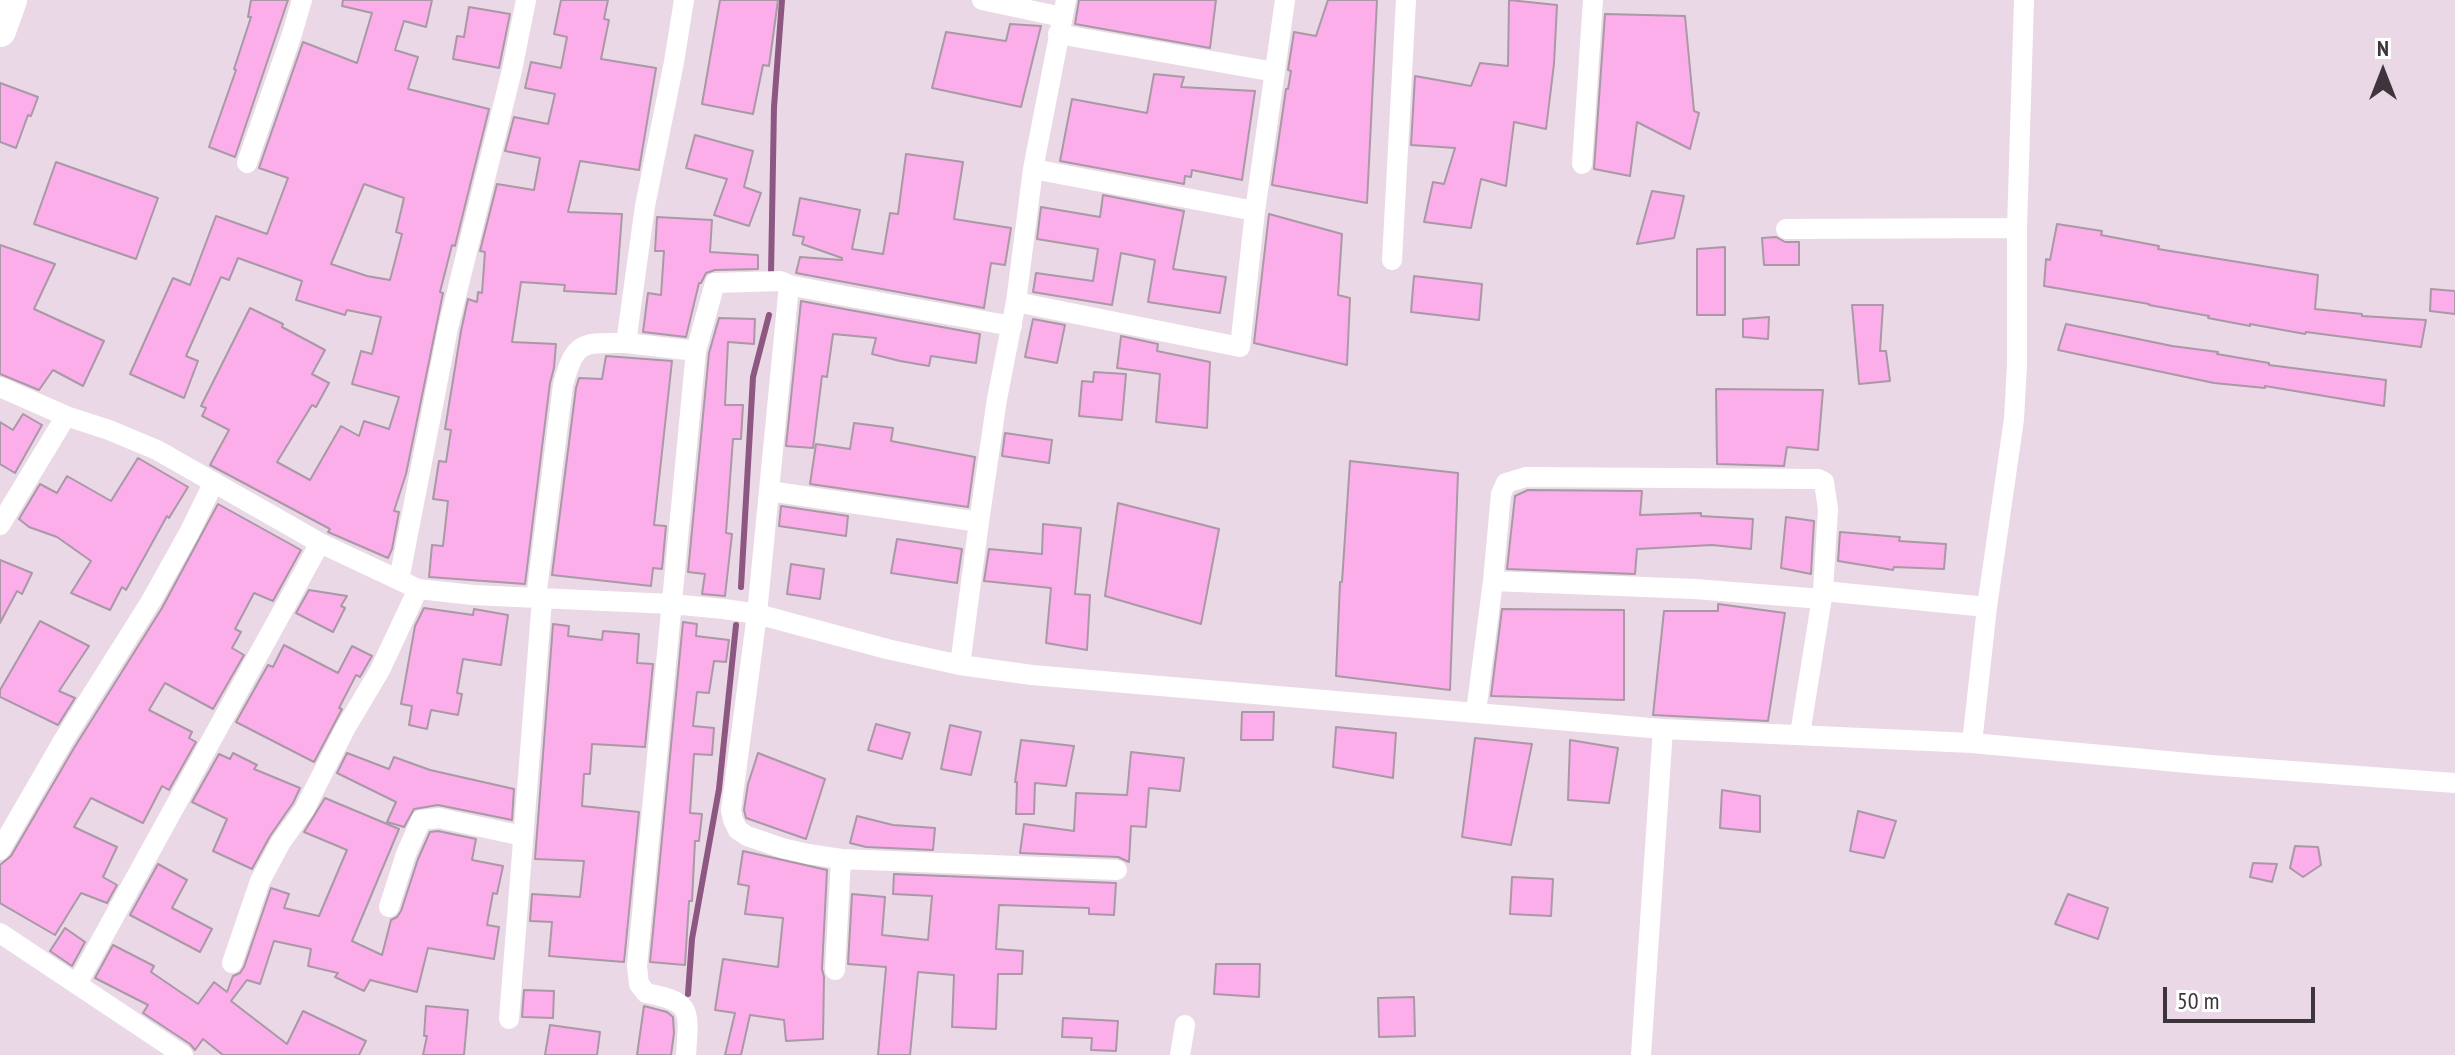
<!DOCTYPE html>
<html>
<head>
<meta charset="utf-8">
<style>
	body { margin:0 }
	#map { position:relative; width:2455px; height:1055px; overflow:hidden; background:#ebd8e6; font-family:"PT Sans Narrow",sans-serif }
	canvas { display:block }
	.north { position:absolute; left:2343px; top:32px; width:80px; height:80px; -webkit-text-stroke:6px #fff; paint-order:stroke; rotate:0deg; font-size:22px; font-weight:700; line-height:32px; text-align:center; color:#3d353b }
	.north::after { content:''; display:block; margin:auto; width:28px; height:36px; background:#3d353b; clip-path:polygon(50% 0,100% 100%,50% 72%,0 100%) }
	.scale { position:absolute; left:2163px; top:987px; width:152px; height:36px; box-sizing:border-box; border:4px solid #3d353b; border-top:0; padding-left:10px; font-size:24px; line-height:28px; white-space:nowrap; color:#3d353b; -webkit-text-stroke:6px #fff; paint-order:stroke }
</style>
</head>
<body>
<div id="map">
<canvas width="2455" height="1055"></canvas>
<div class="north">N</div>
<div class="scale">50 m</div>
</div>
<script>
const ctx = document.querySelector('canvas').getContext('2d');
ctx.lineJoin = 'round';
function strokePath(path, color, width, dash) { ctx.strokeStyle = color; ctx.lineWidth = width; ctx.lineCap = dash ? 'butt' : 'round'; ctx.setLineDash(dash || []); ctx.stroke(path); }
function paint(path, color) { ctx.fillStyle = color; ctx.fill(path, 'evenodd'); }
const stream = new Path2D(`
	M771,274L774,107L782,0
	M741,587L753,377L769,315
	M688,994L692,939L719,789L736,625`);
const building = new Path2D(`
	M251,0H288L235,157L209,147L236,70L234,69L251,17H248Z
	M343,0H432L426,27L404,21L395,50L418,57L408,89L489,109L455,246L452,245L440,292L443,293L406,474L394,511L399,512L392,549L388,558L328,532L330,529L210,465L229,430L202,416L206,408L201,406L250,308L283,324L282,327L325,350L312,374L329,383L316,407L312,405L277,462L310,480L341,426L359,436L364,421L389,429L399,397L352,384L361,351L372,354L381,317L347,310L345,315L296,300L302,281L238,258L229,280L221,277L186,356L198,361L184,398L130,374L173,278L190,285L216,216L267,234L288,178L259,168L303,42L357,63L372,13L342,6ZM364,184L404,198L396,232L402,234L390,280L367,276L331,264Z
	M561,0H608L604,19L609,20L601,59L656,68L639,170L580,161L568,212L622,214L616,294L564,291L565,285L521,282L512,342L556,344L554,368L550,383L525,584L429,577L432,545L443,546L448,501L433,499L439,461L446,462L451,430L445,429L461,331L468,299L477,302L478,292L482,293L485,252L480,251L497,184L534,190L540,158L505,151L514,117L548,124L555,94L525,88L531,62L561,68L567,37L554,34Z
	M720,0H778L769,66L763,65L753,114L702,104Z
	M1079,0H1216L1210,48L1075,24Z
	M1328,0H1377L1367,203L1272,185L1286,89H1288L1291,71L1288,70L1294,32L1316,36Z
	M1509,0L1557,5L1554,64L1546,129L1514,122L1506,186L1481,179L1471,228L1424,222L1433,182L1444,184L1455,148L1411,145L1415,76L1471,86L1480,63L1508,66Z
	M469,7L510,14L499,68L453,59L457,36L464,37Z
	M1605,14L1685,16L1694,111L1699,113L1690,149L1637,122L1630,176L1594,169Z
	M1010,24L1041,26L1021,107L932,88L946,32L1006,41Z
	M1154,74L1184,77L1181,87L1255,91L1242,180L1192,170L1191,177L1185,176L1184,184L1060,161L1072,99L1147,113Z
	M0,83L38,97L31,116L28,115L16,148L0,142Z
	M695,135L753,151L744,187L761,193L749,226L714,215L727,179L686,168Z
	M906,154L963,162L954,219L1011,228L1005,265L991,263L984,308L796,273L800,257L842,260V258L802,244L804,237L793,235L800,198L860,210L852,249L883,254L890,213L898,214Z
	M56,162L158,198L136,259L34,224Z
	M1652,191L1684,196L1674,238L1637,244Z
	M1103,195L1184,211L1173,269L1226,277L1220,313L1148,302L1155,260L1121,253L1112,305L1033,292L1036,273L1093,281L1098,249L1037,239L1041,207L1100,217Z
	M1269,214L1342,234L1338,295L1350,298L1347,365L1254,343Z
	M657,217L712,220L710,252L758,255V269L715,270L706,273L701,283H699L686,337L643,332L648,293L661,295L664,251H655Z
	M2057,224L2102,231L2101,235L2159,246L2158,249L2318,275L2315,309L2362,314V316L2426,320L2421,347L2306,332L2305,334L2250,324V326L2208,318L2209,316L2149,305V304L2044,286L2046,259L2050,260Z
	M1776,237L1785,242H1799V265H1764L1762,238Z
	M0,245L55,264L34,309L104,341L83,386L53,370L39,390L0,374Z
	M1725,247V315H1697V249Z
	M1414,276L1482,284L1479,320L1411,312Z
	M2431,289L2455,291V314L2430,311Z
	M801,301L980,334L976,363L931,356L929,366L900,361L872,354L876,338L833,334L827,377L822,376L813,448L786,446Z
	M1852,305H1883L1880,351H1886L1890,381L1859,384Z
	M1769,317L1768,339L1743,337V319Z
	M719,318L755,319L754,344L728,342L725,405H743L741,439H733L726,533L732,534L725,596L702,594L705,574L688,572L709,353Z
	M1033,319L1065,325L1057,363L1025,357Z
	M2066,324L2172,346L2218,352L2217,354L2269,363V365L2386,380L2384,406L2265,386V388L2214,383L2058,350Z
	M1121,336L1158,344L1157,351L1210,362L1207,428L1156,422L1160,374L1117,368Z
	M606,356L672,361L654,525L666,526L662,569L653,568L651,586L552,575L576,388L579,378L602,379Z
	M1094,372L1126,374L1122,420L1079,416L1082,381L1093,382Z
	M1716,389L1823,390L1818,450L1787,447L1784,466L1717,464Z
	M23,414L42,425L15,473L0,464V422L13,430Z
	M854,423L893,428L891,441L975,457L968,507L810,484L816,444L850,449Z
	M1005,433L1052,440L1049,463L1002,456Z
	M138,458L188,487L169,518L167,516L126,590L122,587L110,610L71,593L91,561L57,537L29,527L19,519L40,484L57,493L67,476L111,501Z
	M1350,461L1458,473L1450,690L1336,676L1340,582H1342Z
	M1528,490L1642,491L1640,515L1701,513V516L1753,519L1751,549L1712,545L1637,549L1635,574L1507,569L1515,496Z
	M1118,503L1219,529L1201,624L1105,596Z
	M218,504L301,550L273,601L254,593L235,629L241,632L232,648L244,655L213,709L165,683L149,710L192,732L189,738L196,742L169,790L162,786L143,823L91,798L74,827L117,847L103,877L117,885L107,903L81,893L55,935L0,903V865L11,856L74,748L162,608Z
	M781,506L848,516L846,536L779,526Z
	M1786,517L1814,521L1811,574L1781,568Z
	M1043,524L1081,528L1075,594L1090,595L1087,650L1046,643L1051,588L984,581L989,549L1042,554Z
	M1840,532L1900,537L1899,541L1946,544L1944,569L1894,567L1893,570L1838,561Z
	M897,539L962,549L957,583L891,573Z
	M0,560L32,573L22,594L17,591L0,623Z
	M791,564L824,569L820,599L787,594Z
	M309,590L347,596L341,606L345,608L333,632L296,613Z
	M1718,604L1785,613L1768,721L1653,715L1664,611H1718Z
	M424,608L473,615L474,609L508,615L501,665L463,659L457,693L462,694L458,715L431,710L427,729L409,725L412,706L401,704L415,626Z
	M1502,609L1624,610V700L1491,696Z
	M40,621L89,646L59,691L75,698L58,725L0,697V690Z
	M683,622L697,624L696,636L729,640L726,662L714,661L709,693L697,692L693,726L714,728L712,755L694,754L690,813L702,814L699,841H695L692,901H689L685,965L650,962Z
	M553,624L569,626L568,636L602,640L603,631L639,634L637,663L653,664L645,747L592,744L590,774H584L582,806L639,812L624,962L549,956L552,922L530,921L532,894L580,897L584,861L535,859Z
	M284,645L338,673L352,646L372,656L360,677L356,675L339,708L342,709L314,762L236,722L268,665L273,667Z
	M1242,712H1274L1273,740H1241Z
	M876,724L910,733L902,759L868,750Z
	M950,725L981,732L971,775L941,769Z
	M1336,727L1396,733L1393,778L1333,767Z
	M1475,738L1532,744L1511,845L1462,837Z
	M1021,740L1074,746L1066,786L1035,783L1034,814H1016L1017,782H1015Z
	M1570,740L1618,748L1609,803L1568,800Z
	M1131,752L1184,758L1180,791L1149,788L1146,827L1131,826L1129,862L1118,857L1020,853L1024,824L1074,831L1076,793L1127,795Z
	M233,753L257,765L254,769L300,788L293,803L270,836L252,869L213,851L227,819L192,802L219,754L230,759Z
	M347,753L389,769L394,757L430,770L514,789L512,820L438,805L414,809L404,827L387,822L396,802L337,773Z
	M758,753L825,779L806,839L746,818L744,810L748,784Z
	M1722,790L1760,796V832L1720,828Z
	M325,798L399,829L352,941L382,955L391,920L397,917L401,911L418,859L430,832L438,831L476,839L472,860L503,866L497,894L493,893L487,925L499,927L494,959L428,948L417,992L370,980L364,991L335,977L338,973L308,966L311,949L274,941L260,984L247,980L231,1001L287,1044L303,1011L366,1041L359,1055H223L203,1039L195,1050L190,1044L143,1013L148,1005L95,978L113,945L154,966L151,972L198,1004L214,982L227,992L233,976L240,973L244,967L271,888L289,894L284,908L319,916L347,850L304,832Z
	M1858,811L1896,821L1884,858L1850,851Z
	M857,816L893,825L935,828L933,850L866,847L850,843Z
	M2295,846L2318,847L2321,865L2303,877L2290,868Z
	M743,851L827,870L822,969L824,977L823,1039L786,1041L784,1020L750,1015L741,1055H725L735,1013L715,1010L723,959L778,967L783,918L745,914L749,886L738,884Z
	M2253,863L2277,864L2272,882L2250,877Z
	M158,864L187,880L172,908L212,929L200,952L130,915Z
	M894,874L1116,883L1114,915L1089,914V908L999,905L996,949L1023,951L1022,974H998L996,1029L952,1027L954,975L918,972L910,1055H878L886,967L848,964L852,894L885,897L882,935L928,940L932,896L893,894Z
	M1512,877L1553,879L1551,916L1510,914Z
	M2068,894L2108,908L2098,939L2055,924Z
	M65,928L85,942L72,966L50,951Z
	M1216,964H1260L1259,997L1214,994Z
	M524,990L554,991L553,1018L522,1017Z
	M1414,997L1415,1036L1379,1037L1378,998Z
	M426,1006L468,1010L464,1055H423L427,1036H424Z
	M644,1006L667,1012L673,1017L674,1033L671,1055H637Z
	M1063,1018L1118,1021L1116,1051L1091,1050L1092,1038L1062,1037Z
	M550,1025L600,1032L597,1055H545Z`);
const minor = new Path2D(`
	M982,0L1062,17
	M1058,34L1275,72
	M247,163L292,34L302,0
	M1582,164L1593,0
	M1033,169L1255,211
	M1786,229L2017,228
	M1392,260L1406,0
	M789,285L757,614L731,810L733,820L738,830L747,836L782,848L808,854L841,859L1117,870
	M1016,302L1240,347L1255,211L1285,0
	M626,343L696,351L715,283L780,281L789,285L845,296L1012,326
	M0,387L66,416L109,430L157,450L320,543L418,589L473,595L671,604L724,609L757,614L887,649L960,665L1032,675L1663,729L1972,743L2210,765L2455,783
	M769,491L979,522
	M0,525L66,416
	M399,580L448,328L512,70L526,0
	M1493,581L1695,589L1822,599
	M1823,591L1987,607
	M536,598L563,385C575,340 582,343 626,343L645,206L674,62L684,0
	M960,665L979,522L997,399L1016,302L1033,169L1066,0
	M1476,712L1493,581L1501,494L1506,483L1526,477L1818,479L1824,482L1828,509L1823,591L1800,734
	M1972,743L1987,607L2014,419L2017,365V228L2024,0
	M0,850L63,741L151,601L189,533L214,482
	M389,907L406,854L421,820L439,818L523,836
	M0,933L183,1055
	M232,963L260,881L281,842L304,810L345,729L380,670L418,589
	M835,970L841,859
	M77,984L320,543
	M509,1019L542,599
	M686,1055C689,1010 693,1002 646,993L639,984L637,966L696,351
	M1180,1055L1185,1025
	M1641,1055L1663,729`);
const trunk = new Path2D(`
	M0,31L11,0`);
strokePath(stream, '#8c5781', 6);
paint(building, '#fbaee9');
strokePath(building, '#a998a5', 2);
strokePath(minor, '#fff', 20);
strokePath(trunk, '#fff', 32);
</script>
</body>
</html>
